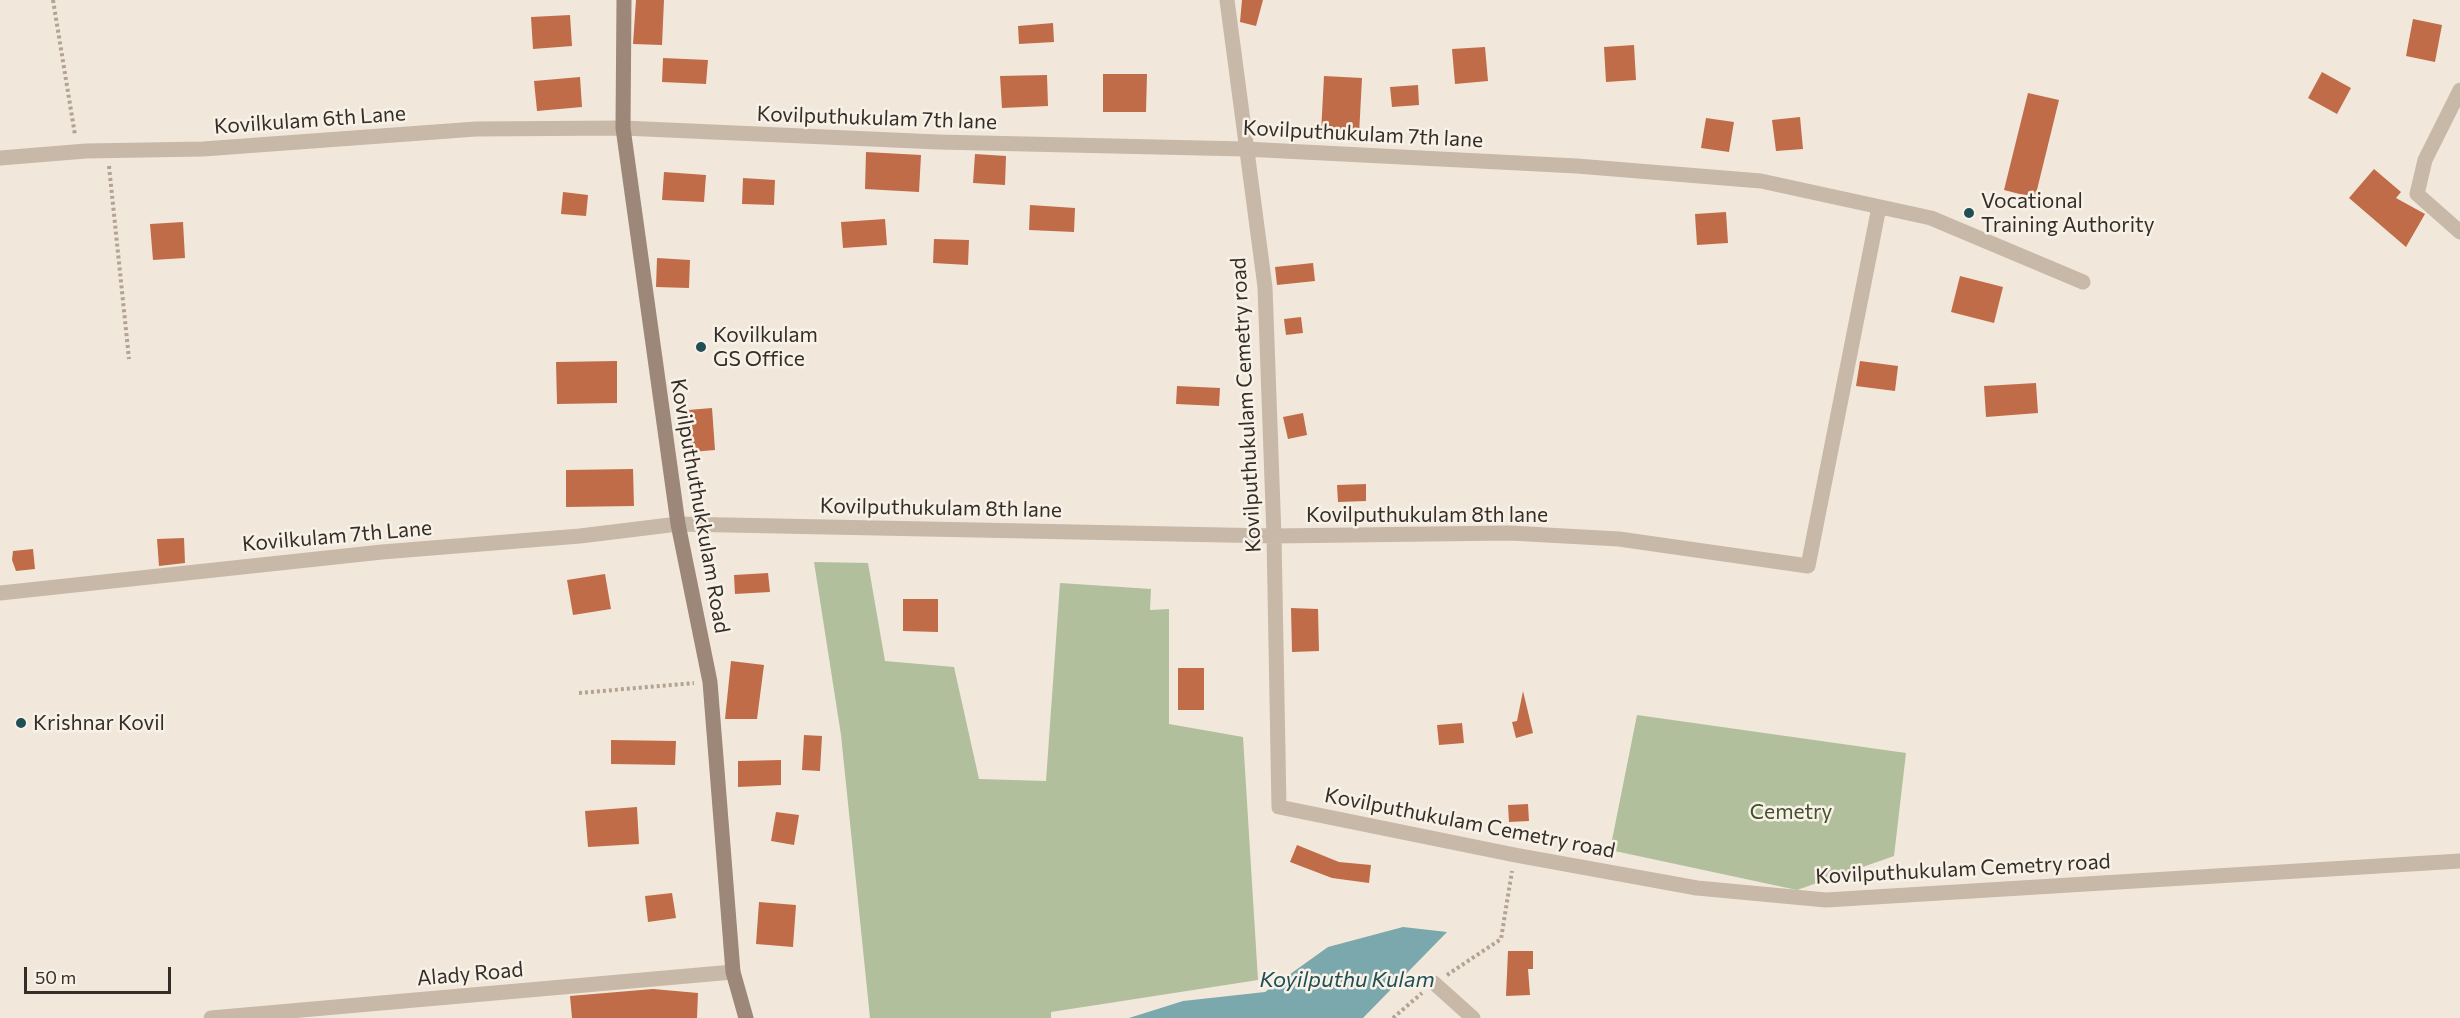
<!DOCTYPE html>
<html>
<head>
<meta charset="utf-8">
<style>
	body { margin:0 }
	#map { position:relative; width:2460px; height:1018px; overflow:hidden; background:#f1e8db; font-family:Commissioner,sans-serif }
	canvas { display:block }
	.scale { position:absolute; left:24px; top:967px; width:147px; height:27px; box-sizing:border-box; border:3px solid #352d28; border-top:0; padding-left:8px; font-size:18px; line-height:21px; white-space:nowrap; color:#352d28; -webkit-text-stroke:4px #f8f1e7; paint-order:stroke }
</style>
</head>
<body>
<div id="map">
<canvas width="2460" height="1018"></canvas>
<div class="scale">50 m</div>
</div>
<script>
const ctx = document.querySelector('canvas').getContext('2d');
ctx.lineJoin = 'round';
function paint(path, color) { ctx.fillStyle = color; ctx.fill(path, 'evenodd'); }
function strokePath(path, color, width, dash) { ctx.strokeStyle = color; ctx.lineWidth = width; ctx.lineCap = dash ? 'butt' : 'round'; ctx.setLineDash(dash || []); ctx.stroke(path); }
function drawText(font, color, halo, rows, align = 'center') {
  ctx.font = font + ' Commissioner,sans-serif'; ctx.lineWidth = 5; ctx.setLineDash([]); ctx.textBaseline = 'middle'; ctx.strokeStyle = halo; ctx.fillStyle = color; for (const [text, x, y, turn = 0] of rows) {
    ctx.save(); ctx.translate(x, y); ctx.rotate((+turn || 0) * Math.PI / 180); ctx.textAlign = isNaN(turn) ? turn : align; if (halo) ctx.strokeText(text, 0, 0); ctx.fillText(text, 0, 0); ctx.restore();
  }
}
const green = new Path2D(`
	M814,562L868,563L885,661L954,667L979,779L1046,781L1060,583L1151,589L1150,610L1169,609V724L1243,737L1258,980L1051,1012V1018H870L841,735Z
	M1637,715L1906,753L1894,856L1797,890L1610,850Z`);
const water = new Path2D(`
	M1403,927L1447,932L1363,1018H1129L1183,1001L1265,992L1328,947Z`);
const building = new Path2D(`
	M636,0H664L662,45L633,44Z
	M1242,0H1263L1256,26L1240,22Z
	M570,15L572,46L533,49L531,17Z
	M2413,19L2442,25L2435,62L2406,56Z
	M1053,23L1054,42L1019,44L1018,26Z
	M1634,45L1636,80L1606,82L1604,47Z
	M1485,47L1488,81L1455,84L1452,49Z
	M663,58L708,60L706,84L662,82Z
	M2322,72L2351,88L2337,114L2308,98Z
	M1103,74H1147L1146,112H1103Z
	M1047,75L1048,106L1002,108L1000,76Z
	M1324,76L1362,78L1359,135L1321,133Z
	M580,77L582,107L537,111L534,81Z
	M1418,85L1419,105L1392,107L1390,87Z
	M2028,93L2059,100L2035,198L2004,190Z
	M1800,117L1803,149L1776,151L1772,120Z
	M1706,118L1734,122L1729,152L1701,148Z
	M866,152L921,155L919,192L865,189Z
	M975,154L1006,156L1005,185L973,183Z
	M2374,169L2401,192L2396,198L2425,214L2406,247L2349,198Z
	M664,172L706,175L704,202L662,200Z
	M743,178L775,180L774,205L742,204Z
	M563,192L588,195L586,216L561,214Z
	M1030,205L1075,208L1074,232L1029,230Z
	M1726,212L1728,243L1697,245L1695,214Z
	M885,219L887,245L843,248L841,222Z
	M183,222L185,258L153,260L150,224Z
	M934,239L969,240L968,265L933,263Z
	M657,258L690,260L689,288L656,287Z
	M1313,263L1315,281L1277,285L1275,267Z
	M1960,276L2003,287L1994,323L1951,312Z
	M1301,317L1303,333L1286,335L1284,319Z
	M617,361V403L557,404L556,362Z
	M1860,361L1898,366L1895,391L1856,386Z
	M2036,383L2038,413L1986,417L1984,386Z
	M1177,386L1220,388L1219,406L1176,404Z
	M712,408L715,450L691,452L688,410Z
	M1303,413L1307,435L1288,439L1283,417Z
	M633,469L634,506L566,507V470Z
	M1366,484V501L1338,502L1337,485Z
	M184,538L185,563L159,566L157,539Z
	M33,549L35,569L16,571L12,560L13,551Z
	M768,573L770,592L735,594L734,575Z
	M605,574L611,609L573,615L567,580Z
	M903,599H938V632L903,631Z
	M1291,608L1318,609L1319,651L1292,652Z
	M731,661L764,665L757,719H725Z
	M1178,668H1204V710H1178Z
	M1523,691L1533,733L1516,738L1512,722L1517,721Z
	M1462,723L1464,743L1439,745L1437,725Z
	M804,735L822,736L820,771L802,770Z
	M611,740L676,741L675,765L611,764Z
	M781,760V785L738,787V761Z
	M1528,804L1529,821L1509,822L1508,805Z
	M637,807L639,844L588,847L585,811Z
	M776,812L799,815L794,845L771,841Z
	M1297,845L1339,862L1371,865L1369,883L1332,878L1290,862Z
	M672,893L676,918L648,922L645,896Z
	M759,902L796,905L793,947L756,944Z
	M1508,951H1533V969H1528L1530,995L1506,996Z
	M653,989L698,993L697,1018H572L570,996Z`);
const path = new Path2D(`
	M53,0L75,135
	M109,166L129,359
	M579,693L694,683
	M1447,975L1501,939L1512,871
	M1393,1018L1422,993`);
const street = new Path2D(`
	M1227,0L1265,287L1274,536L1279,807L1515,855L1697,888L1826,900L2460,861
	M2460,90L2425,160L2417,194L2460,232
	M0,158L86,151L203,149L476,129L623,128L938,142L1245,149L1577,166L1761,181L1931,218L2083,282
	M0,593L382,552L580,536L678,524L1274,536L1510,533L1619,539L1808,566L1879,207
	M1434,983L1473,1018
	M211,1018L733,972`);
const secondary = new Path2D(`
	M624,0L623,128L678,524L710,682L733,972L746,1018`);
const markers = [
	[1969,213,6,"#1f4e55"],
	[701,347,6,"#1f4e55"],
	[21,723,6,"#1f4e55"]
];
const streetNames = [
	["Kovilputhukulam 7th lane",877,118,2],
	["Kovilkulam 6th Lane",310,120,-4],
	["Kovilputhukulam 7th lane",1363,134,3],
	["Kovilputhukulam Cemetry road",1246,405,-93],
	["Kovilputhuthukkulam Road",700,506,80],
	["Kovilputhukulam 8th lane",941,508,1],
	["Kovilputhukulam 8th lane",1427,515],
	["Kovilkulam 7th Lane",337,536,-5],
	["Kovilputhukulam Cemetry road",1470,823,11],
	["Kovilputhukulam Cemetry road",1963,869,-3],
	["Alady Road",470,974,-5]
];
const poiNames = [
	["Vocational",1981,201],
	["Training Authority",1981,225],
	["Kovilkulam",713,335],
	["GS Office",713,359],
	["Krishnar Kovil",33,723]
];
const parkNames = [
	["Cemetry",1791,812]
];
const waterNames = [
	["Koyilputhu Kulam",1347,980]
];
paint(green, '#b1bf9c');
paint(water, '#7ba8ac');
paint(building, '#c06c49');
strokePath(path, '#b4a292', 4, [3, 3]);
strokePath(street, '#c8b8a8', 15);
strokePath(secondary, '#9c8779', 15);
for (const [x, y, r, color] of markers) { const dot = new Path2D(); dot.arc(x, y, r, 0, 2 * Math.PI); ctx.fillStyle = color; ctx.fill(dot); strokePath(dot, '#f8f1e7', 2); }
drawText('21px', '#352d28', '#f8f1e7', streetNames);
drawText('21px', '#352d28', '#f8f1e7', poiNames, 'left');
drawText('21px', '#42522d', '#f8f1e7', parkNames);
drawText('italic 22px', '#1f4e55', '#f8f1e7', waterNames);
</script>
</body>
</html>
